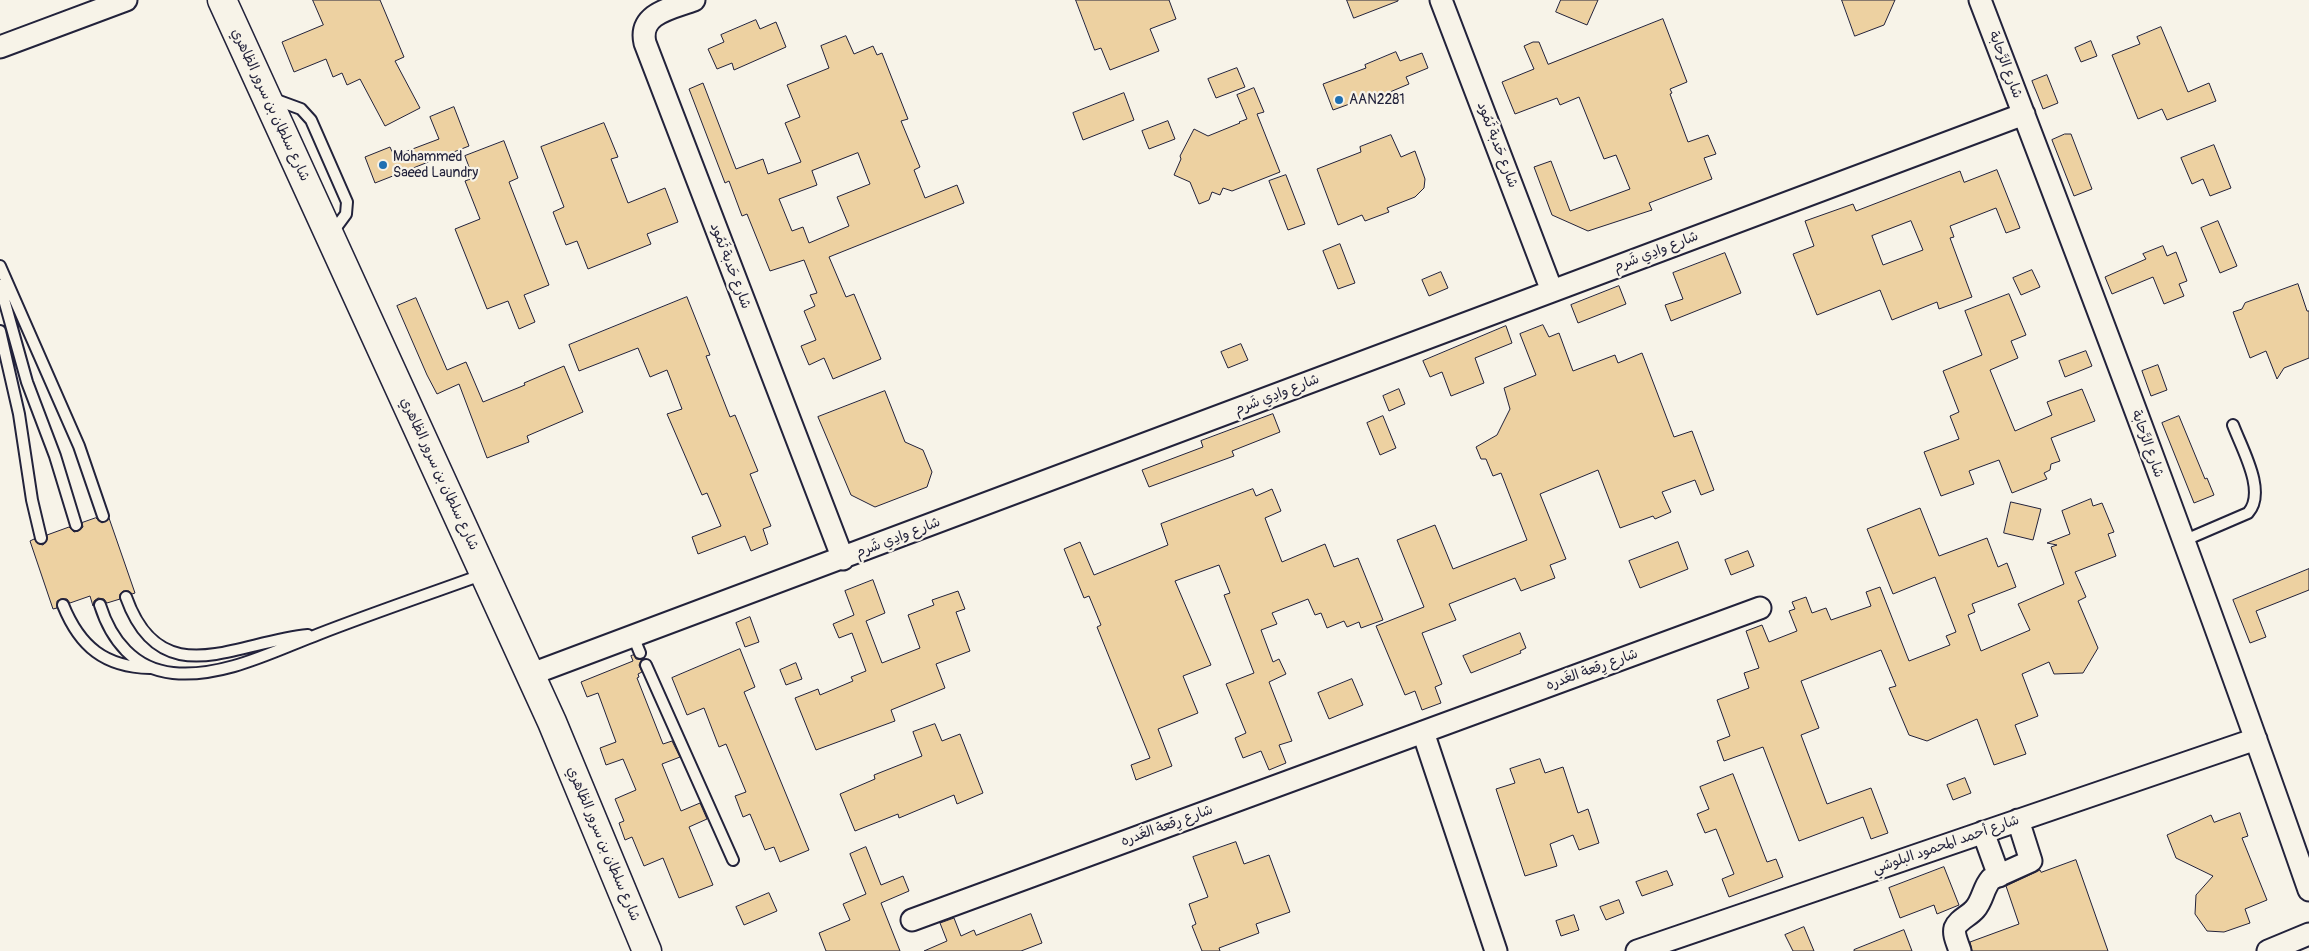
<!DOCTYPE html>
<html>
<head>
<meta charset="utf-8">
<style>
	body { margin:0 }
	canvas { display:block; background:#f7f3e8 }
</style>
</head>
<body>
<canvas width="2309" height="951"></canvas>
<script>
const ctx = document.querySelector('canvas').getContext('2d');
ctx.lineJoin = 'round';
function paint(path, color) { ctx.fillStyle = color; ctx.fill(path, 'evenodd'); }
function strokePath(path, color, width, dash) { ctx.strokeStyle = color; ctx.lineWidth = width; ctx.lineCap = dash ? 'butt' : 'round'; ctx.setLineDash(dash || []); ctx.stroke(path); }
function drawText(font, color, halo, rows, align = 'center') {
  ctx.font = font + ' Pangolin,"Playpen Sans Arabic",sans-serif'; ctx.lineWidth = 4.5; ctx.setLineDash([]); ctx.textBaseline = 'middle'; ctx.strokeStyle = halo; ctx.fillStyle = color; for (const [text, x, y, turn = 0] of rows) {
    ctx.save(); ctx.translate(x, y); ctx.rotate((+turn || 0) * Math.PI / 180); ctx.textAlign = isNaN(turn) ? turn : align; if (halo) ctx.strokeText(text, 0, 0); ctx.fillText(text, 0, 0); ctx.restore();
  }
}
const building = new Path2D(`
	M313,0H380L404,57L395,61L420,108L385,126L360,79L347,85L342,73L333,77L326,59L294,72L282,42L323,25Z
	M1076,0H1169L1176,19L1150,29L1159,51L1110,70L1101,48L1095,50Z
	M1347,0H1398V1L1354,18Z
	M1561,0H1598L1587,25L1556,12Z
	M1842,0H1895L1884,25L1855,36Z
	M1663,19L1687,82L1670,89L1672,93L1670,94L1688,142L1708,135L1716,154L1704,158L1712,179L1649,203L1652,210L1588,231L1552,215L1534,167L1551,161L1570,211L1630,189L1616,155L1604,159L1579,97L1560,105L1557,98L1515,114L1502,82L1534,69L1524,46L1533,42H1539L1548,64Z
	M756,20L760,29L776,22L786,47L734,70L732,63L717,69L708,49L724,42L721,35Z
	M2161,27L2188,92L2209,83L2216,101L2167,120L2162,109L2138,119L2112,55L2140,44L2137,37Z
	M846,36L854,54L873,46L877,55L882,53L908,119L901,121L920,167L914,170L925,198L957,185L964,203L829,257L846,297L854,294L881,359L833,379L824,358L809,365L801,346L816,340L804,311L815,306L810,295L817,293L804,260L770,271L747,214L742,216L729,181L725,183L689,89L703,83L736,169L763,159L768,174L801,162L785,123L800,117L787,85L829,68L821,46ZM858,153L870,184L837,197L849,226L809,243L803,227L792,231L779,199L817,185L812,171Z
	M2091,41L2097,56L2081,62L2075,48Z
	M1396,52L1400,61L1422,53L1428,68L1406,77L1409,84L1378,97L1377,94L1333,110L1323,84L1366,68L1365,65Z
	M1237,68L1245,87L1216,98L1208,79Z
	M2047,75L2058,103L2043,109L2032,81Z
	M1254,88L1264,112L1257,114L1280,172L1232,191L1223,188L1220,195L1212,192L1209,200L1199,204L1190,182L1174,175L1181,159L1180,156L1194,129L1208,136L1240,123L1239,122L1247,119L1237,95Z
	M1124,93L1134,120L1083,140L1073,113Z
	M454,107L469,146L375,183L365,157L390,147L394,156L439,139L430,117Z
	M1168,121L1175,139L1149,149L1142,131Z
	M604,123L618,157L611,159L628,203L665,188L678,222L647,234L651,244L588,269L577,241L566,245L553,212L564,207L541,147Z
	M2065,134H2071L2092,189L2074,196L2052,140Z
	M1391,135L1401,157L1415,151L1425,179L1424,188L1415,197L1387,208L1389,212L1365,221L1362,215L1338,225L1317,169L1361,152L1360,147Z
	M504,141L518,178L509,182L549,285L524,295L535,322L519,329L508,301L487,309L455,229L480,219L465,181L473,178L465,156Z
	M2214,145L2231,188L2210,196L2203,179L2192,184L2181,158Z
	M1997,170L2020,228L2006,233L1996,208L1950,226L1954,237L1950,238L1972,297L1939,309L1937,302L1892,320L1880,290L1817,315L1793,254L1814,246L1805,221L1853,204L1856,211L1960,171L1964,182ZM1911,221L1923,250L1883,265L1872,236Z
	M1286,175L1305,224L1288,230L1269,181Z
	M2218,221L2237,266L2220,273L2201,228Z
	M1340,244L1355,283L1338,289L1323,251Z
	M2163,246L2167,256L2176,252L2187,281L2179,284L2184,296L2164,304L2153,277L2112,294L2105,277L2146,259L2143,254Z
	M1725,253L1741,293L1671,321L1665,305L1683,299L1673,273Z
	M2032,270L2040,287L2021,295L2013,278Z
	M1441,272L1448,288L1429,296L1422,280Z
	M2298,284L2307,311H2309V358L2284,368L2277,379L2266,351L2250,358L2233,312L2242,309L2245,303Z
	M1619,286L1626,304L1578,323L1571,305Z
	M2009,294L2026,335L2011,341L2018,358L1990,370L2015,431L2052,415L2047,402L2082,389L2095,421L2051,438L2060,461L2051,464L2050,470L2044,473L2047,479L2012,493L1999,460L1969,471L1974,484L1941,496L1924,452L1959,439L1950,416L1959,412L1943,371L1982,355L1965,311Z
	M687,297L710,355L706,356L730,417L735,415L758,471L750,474L771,526L763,529L768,544L751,551L745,536L698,554L692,537L721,526L707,493L702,495L667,414L682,409L667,370L650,377L638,348L579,371L569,345Z
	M416,298L447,370L466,362L483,402L525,385L524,383L564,366L583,412L527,436L529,442L487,458L459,384L437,394L427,375L397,306Z
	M1543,325L1549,337L1559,333L1573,371L1615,355L1618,363L1642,353L1674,437L1692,431L1714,490L1701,495L1695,480L1662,492L1671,512L1655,519L1653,516L1620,528L1598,470L1540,494L1566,559L1550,565L1555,578L1521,591L1515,578L1449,604L1456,620L1422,633L1442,684L1435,687L1441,703L1422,710L1415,691L1405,695L1376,626L1424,607L1397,540L1435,525L1453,569L1527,540L1501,473L1493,476L1486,459H1481L1476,447L1497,435L1510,409L1504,388L1536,375L1520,334Z
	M1506,326L1512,343L1475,358L1484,383L1451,396L1442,372L1430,377L1423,361Z
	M1241,344L1248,360L1228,368L1221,352Z
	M2086,351L2092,366L2065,377L2059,361Z
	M2158,365L2167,390L2151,396L2142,371Z
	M1399,389L1405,404L1389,411L1383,396Z
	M885,391L905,442L923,450L932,472L927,487L875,507L851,495L818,417Z
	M1273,414L1280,432L1232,451L1234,456L1149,487L1142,470L1203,447L1201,441Z
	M1383,416L1396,448L1380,455L1367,423Z
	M2179,416L2205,479L2207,478L2214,495L2194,503L2162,423Z
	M1253,489L1256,496L1272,489L1281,511L1265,518L1282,562L1325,544L1334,567L1358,558L1383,620L1361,628L1359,622L1347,627L1344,621L1327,628L1321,613L1315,615L1308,599L1272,613L1277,624L1261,630L1273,662L1279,659L1286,674L1269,682L1292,741L1279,745L1286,763L1269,770L1261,751L1243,758L1235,738L1246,733L1226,684L1254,673L1224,595L1230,593L1219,565L1175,581L1211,665L1183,676L1198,713L1158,729L1172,766L1136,780L1131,765L1150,758L1097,627L1101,625L1089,596L1084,598L1064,549L1080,542L1094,575L1168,545L1161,524Z
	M2091,499L2093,506L2102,503L2114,532L2108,534L2116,556L2075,572L2086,597L2078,601L2098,648L2083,673L2054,674L2049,662L2022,674L2038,716L2015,725L2026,754L1994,765L1977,719L1927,741L1909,735L1889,688L1896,686L1881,650L1801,681L1819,728L1801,735L1827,804L1871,788L1888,833L1871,839L1863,817L1799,841L1763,747L1724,761L1717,741L1730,736L1717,700L1749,688L1744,673L1759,668L1746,631L1762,625L1769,642L1797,631L1789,611L1795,609L1792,602L1806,597L1812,613L1826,608L1831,620L1871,606L1866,592L1880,587L1909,661L1950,645L1946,636L1956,632L1935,577L1893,594L1867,529L1920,508L1939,556L1987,538L1998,567L2007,563L2016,587L1972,604L1975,612L1968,615L1981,651L2030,630L2018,604L2064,584L2051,547L2057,545L2047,543L2070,534L2062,511Z
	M2011,502L2041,509L2033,540L2004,533Z
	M96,518L102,523L109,518L135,593L132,594L129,591H123L120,594V599L107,603L104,599L98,598L94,601L93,606L90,596L70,603L67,599H61L57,601V608L53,609L30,541L34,539L39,544L43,545L47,540V535L69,527L74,532L78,531L83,527L82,523Z
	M1678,542L1688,569L1640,588L1629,561Z
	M1748,551L1754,566L1731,575L1725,560Z
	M2309,569V590L2256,611L2266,637L2250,643L2233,600Z
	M873,580L885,613L866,621L882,663L920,648L908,615L934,605L932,600L958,591L965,609L956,612L970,651L936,664L945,688L891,710L895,721L816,750L795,698L818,689L820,695L853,681L851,677L866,671L852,633L839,638L833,624L854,615L845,591Z
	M750,617L759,642L745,647L736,623Z
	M1520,633L1526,648L1520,651L1521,653L1471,673L1463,656Z
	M740,649L755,687L744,692L809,850L780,862L774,847L765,850L750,814L743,817L735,796L746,792L726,744L719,747L704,708L687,715L672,678Z
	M634,655L636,659H642L639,665L642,672L638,674L639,677L637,678L663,744L672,741L680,757L662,764L681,811L700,803L707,819L689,827L713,885L679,898L663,858L644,866L632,837L625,840L619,823L624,821L615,799L636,790L623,759L606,765L600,748L616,742L598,693L587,697L581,682L633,661L631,656Z
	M796,663L802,679L786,685L780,670Z
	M1352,679L1363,705L1329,719L1318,693Z
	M935,724L942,741L960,734L983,793L957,804L954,795L899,818L898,814L855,831L840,794L875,779L874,775L922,756L913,732Z
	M1540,759L1545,773L1563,767L1578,813L1588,809L1599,843L1579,850L1573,835L1550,844L1557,866L1525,876L1496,789L1515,783L1510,769Z
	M1733,774L1767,862L1776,859L1783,877L1729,897L1722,879L1734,874L1716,829L1705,833L1697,814L1709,809L1700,787Z
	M1965,778L1971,793L1953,800L1947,785Z
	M2240,813L2248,836L2242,838L2267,900L2245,909L2250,923L2224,932L2207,931L2195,914L2196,895L2213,876L2176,858L2167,835L2211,815L2214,822Z
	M1236,842L1244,864L1269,855L1290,912L1256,924L1259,933L1219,948L1220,951H1202L1192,926L1196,924L1189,904L1208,897L1193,857Z
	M866,847L881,885L903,876L909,891L881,903L900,951H826L819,933L850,920L843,904L866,894L850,854Z
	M2076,860L2108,951H1972L1970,942L2019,924L2006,886L2040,870L2041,872Z
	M1944,867L1959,905L1937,914L1934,905L1900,918L1889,888Z
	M1667,871L1673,885L1642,896L1636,882Z
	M769,893L777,911L744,925L736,907Z
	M1619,900L1624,913L1606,920L1600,907Z
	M1031,914L1042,943L1021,951H924L947,941L940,923L954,918L961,936L974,930L976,935Z
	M1574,915L1579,930L1561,936L1556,921Z
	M1804,927L1814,951H1793L1785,935Z
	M1904,930L1912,951H1854V950Z`);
const lane = new Path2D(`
	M271,98L301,109L311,120L347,202L346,214L332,233
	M0,266L79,446L103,516
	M0,285L27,382L55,456L76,525
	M0,331L19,414L32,500L41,538
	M2183,541L2248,513C2267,492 2242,449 2233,425
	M126,597C161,695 235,642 308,635
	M63,605C80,647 105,667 150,668
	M100,605C111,640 134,669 173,673C223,678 274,651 319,634C373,613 429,594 484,574
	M633,636L640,653
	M646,665L733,860`);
const street = new Path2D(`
	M694,0C673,8 638,13 645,43L843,559
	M1441,0L1552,291
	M1980,0C2093,295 2205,591 2309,890
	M0,47L126,0
	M529,675L2024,114
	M1423,732L1496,951
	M1983,832L1999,876
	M912,920L1760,608
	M1637,951L2256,739
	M1960,951C1958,944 1953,935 1955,928C1958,920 1969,916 1975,909C1983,900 1983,888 1991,879L2031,861L2018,820
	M2268,951L2309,934`);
const secondary = new Path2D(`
	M222,0L552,722L647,951`);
const markers = [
	[1339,100,5,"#1f6fb2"],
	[383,165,5,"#1f6fb2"]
];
const streetNames = [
	["شارع الرَّحابة",2005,65,69],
	["شارع سلطان بن سرور الظاهري",270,105,65],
	["شارع حَدبة ثَمُود",1497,145,69],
	["شارع وادِي شَرم",1656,252,-21],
	["شارع حَدبة ثَمُود",730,266,69],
	["شارع وادِي شَرم",1277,395,-21],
	["شارع الرَّحابة",2147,444,70],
	["شارع سلطان بن سرور الظاهري",439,474,65],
	["شارع وادِي شَرم",898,538,-21],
	["شارع رِقعة الغَدره",1592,670,-20],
	["شارع رِقعة الغَدره",1167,826,-20],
	["شارع سلطان بن سرور الظاهري",603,844,67],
	["شارع أحمد المحمود البلوشي",1946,845,-19]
];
const poiNames = [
	["AAN2281",1349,100],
	["Mohammed",393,157],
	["Saeed Laundry",393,173]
];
paint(building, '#edd1a1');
strokePath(building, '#22223b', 1);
strokePath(lane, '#22223b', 14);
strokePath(street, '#22223b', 25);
strokePath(secondary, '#22223b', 31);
strokePath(lane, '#f7f3e8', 10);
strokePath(street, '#f7f3e8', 21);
strokePath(secondary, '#f7f3e8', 28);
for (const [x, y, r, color] of markers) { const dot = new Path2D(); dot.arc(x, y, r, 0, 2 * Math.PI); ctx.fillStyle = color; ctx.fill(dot); strokePath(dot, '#f7f3e8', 2); }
drawText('14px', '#22223b', '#f7f3e8', streetNames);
drawText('14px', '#22223b', '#f7f3e8', poiNames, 'left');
</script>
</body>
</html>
